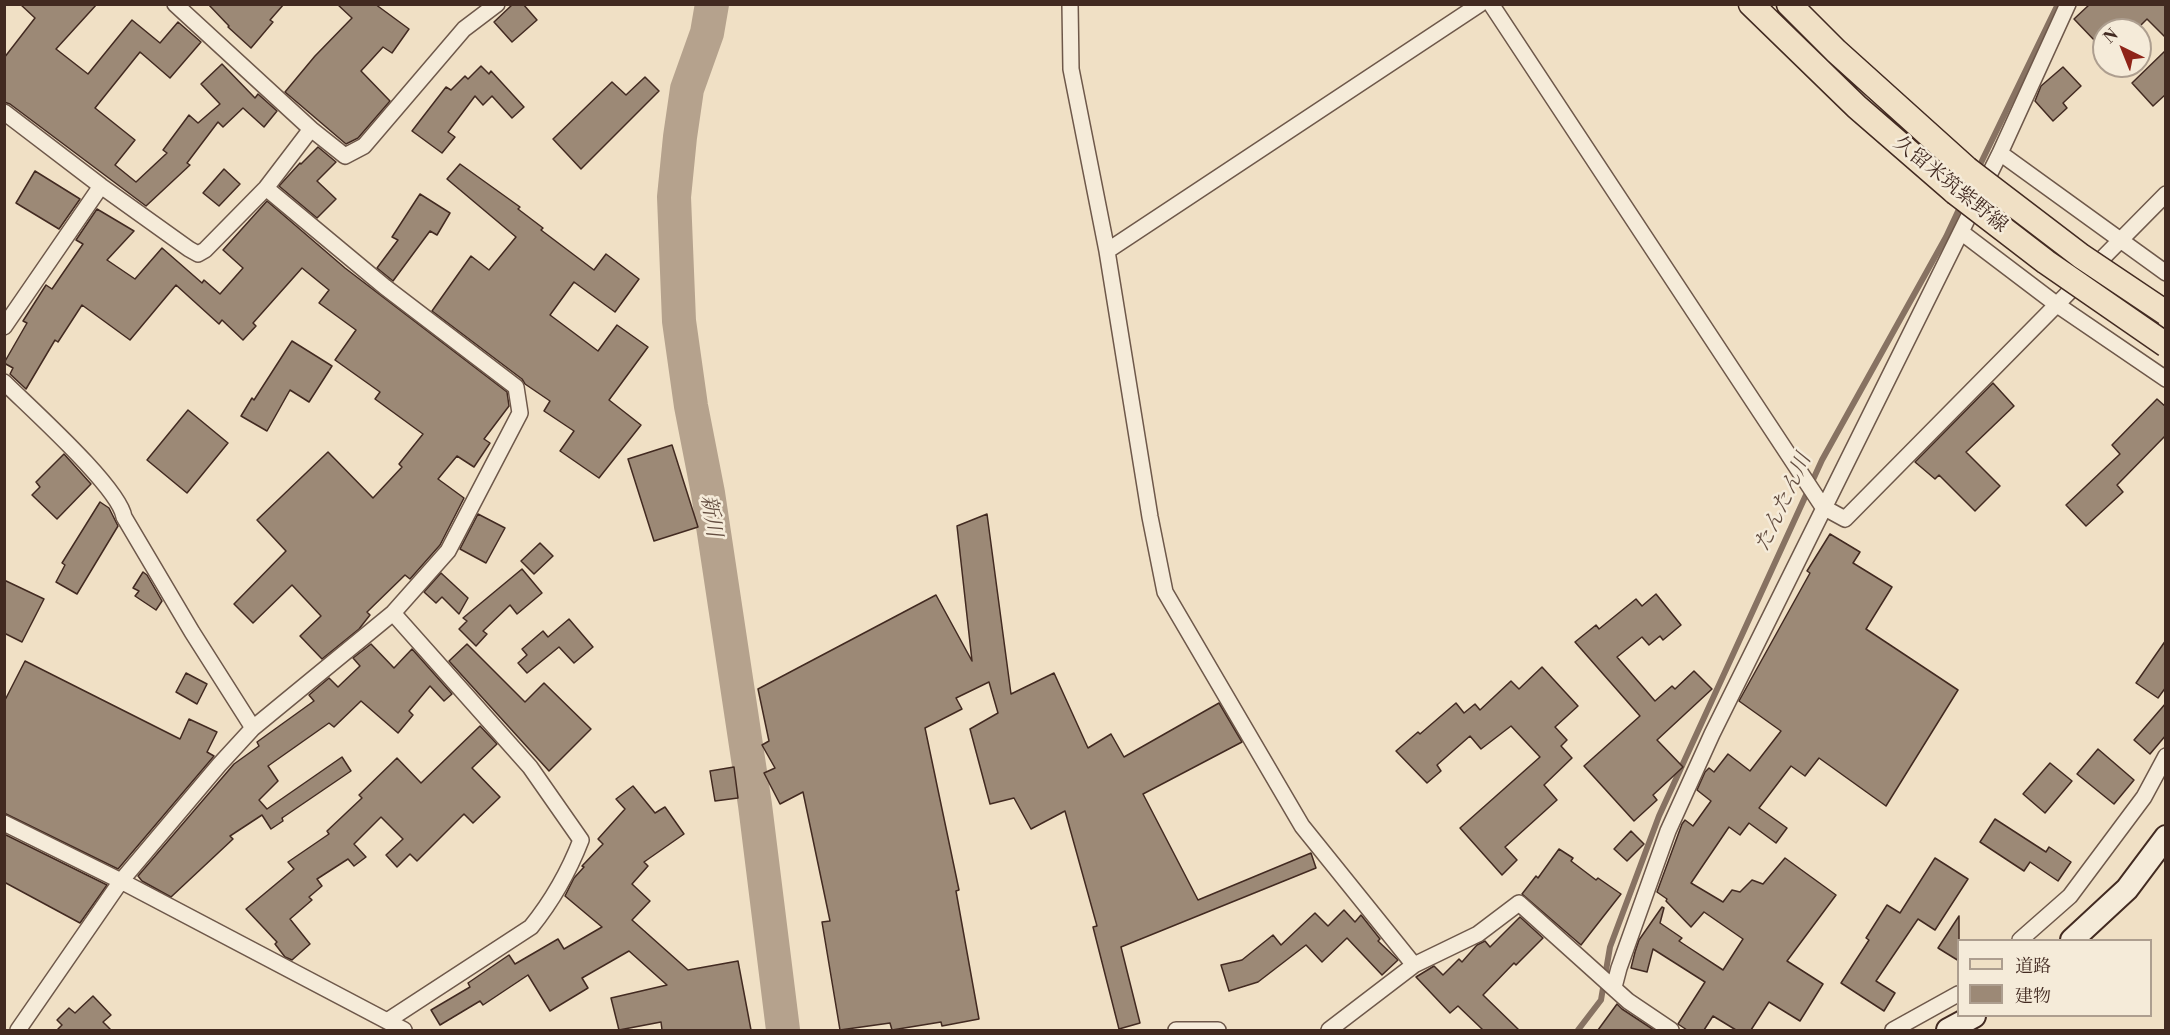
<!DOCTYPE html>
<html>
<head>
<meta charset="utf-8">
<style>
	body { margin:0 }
	#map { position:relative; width:2170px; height:1035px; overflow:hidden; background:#f0e0c5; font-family:"Libre Bodoni","Noto Serif JP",serif }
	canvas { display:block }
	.frame { position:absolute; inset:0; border:6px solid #422a21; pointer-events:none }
	.legend { position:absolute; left:1957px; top:939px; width:195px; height:78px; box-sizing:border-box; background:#f5ebd9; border:2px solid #ad9e8f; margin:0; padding:8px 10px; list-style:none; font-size:18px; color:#422a21 }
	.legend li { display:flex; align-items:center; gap:12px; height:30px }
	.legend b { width:30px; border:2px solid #ad9e8f }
	.north { position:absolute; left:2092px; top:18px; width:60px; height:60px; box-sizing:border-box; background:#f5ebd9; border:2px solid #ad9e8f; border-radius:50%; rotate:317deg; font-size:16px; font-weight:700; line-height:24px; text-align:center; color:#422a21 }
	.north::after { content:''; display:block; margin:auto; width:21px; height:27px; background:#8f2418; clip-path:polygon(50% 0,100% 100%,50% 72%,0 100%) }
</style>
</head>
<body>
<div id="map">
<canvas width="2170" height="1035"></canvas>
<div class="frame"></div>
<ul class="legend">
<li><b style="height:8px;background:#f0e0c5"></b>道路</li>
<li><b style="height:16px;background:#9c8976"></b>建物</li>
</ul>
<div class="north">N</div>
</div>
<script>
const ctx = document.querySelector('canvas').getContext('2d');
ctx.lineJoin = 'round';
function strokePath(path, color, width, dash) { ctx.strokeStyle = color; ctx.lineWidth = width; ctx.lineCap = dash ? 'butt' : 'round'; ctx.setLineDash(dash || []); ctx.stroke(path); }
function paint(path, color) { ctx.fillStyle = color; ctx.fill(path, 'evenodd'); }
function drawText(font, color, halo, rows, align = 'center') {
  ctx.font = font + ' "Libre Bodoni","Noto Serif JP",serif'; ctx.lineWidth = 5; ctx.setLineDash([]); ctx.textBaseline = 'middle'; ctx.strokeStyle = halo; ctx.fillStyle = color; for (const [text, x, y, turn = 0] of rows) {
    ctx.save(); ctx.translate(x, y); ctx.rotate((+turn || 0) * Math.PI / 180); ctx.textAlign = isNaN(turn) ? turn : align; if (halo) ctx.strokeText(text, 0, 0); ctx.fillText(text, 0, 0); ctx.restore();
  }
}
const stream = new Path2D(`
	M1977,171L2058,4
	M1578,1030L1601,1000L1610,947L1659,816L1822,460L1946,237L1961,205`);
const river = new Path2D(`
	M712,4L707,33L687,89L680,137L674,197L679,321L691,406L708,493L755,805L783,1030`);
const building = new Path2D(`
	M20,4H97L56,49L88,74L132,20L160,43L178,22L201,42L170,78L140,52L95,108L135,140L115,165L136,182L167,153L163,150L189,115L198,123L220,104L201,84L222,64L255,98L258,94L277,111L264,127L243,108L223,127L218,122L187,163L190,165L146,206L10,104L4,102V58L35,18Z
	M208,4H284L270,20L273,22L251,48L228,27L229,26Z
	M337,4H375L409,29L392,53L383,47L361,71L390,101L358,138L346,144L285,92L315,56L352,18Z
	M513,4H523L537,20L512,42L494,22Z
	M2090,4H2166V38L2147,19L2136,30H2104V35L2096,42L2074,19Z
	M2166,50V94L2153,106L2132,83Z
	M481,66L489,74L491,71L524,107L512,118L492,96L483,105L475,96L448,132L455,137L442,153L412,131L446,87L451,90L465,76L468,79Z
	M2063,67L2081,86L2063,103L2067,108L2053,121L2035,101L2041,86Z
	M645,77L659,91L581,169L553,139L612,82L626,95Z
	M318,147L336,162L317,181L336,199L317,218L279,186L300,163L301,164Z
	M460,164L520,207L518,209L543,228L541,230L594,270L606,254L639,279L615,312L574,282L550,315L598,351L617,325L648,347L609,400L641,425L599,478L560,451L574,431L544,411L550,401L525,384L522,379L432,311L471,256L489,270L516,237L447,179Z
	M224,169L240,184L219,206L203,193Z
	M35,171L80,199L59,229L16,203Z
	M420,194L450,213L437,235L430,231L393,281L377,268L398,240L392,237Z
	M267,201L345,268L507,392L509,406L484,439L490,443L474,467L457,456L438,479L464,498L440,545L410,579L405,575L367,612L370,615L359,629L322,659L300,636L321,616L292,585L253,623L234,604L286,551L257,520L328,452L373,498L402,467L399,464L423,434L375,399L380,392L335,360L356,330L319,303L329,290L302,268L253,323L256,326L243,340L222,320L219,324L176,285L130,340L82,305L58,342L55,340L26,389L10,374L13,368L4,363L27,323L23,321L46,285L52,289L83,244L76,240L97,209L134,231L107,260L135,279L162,248L202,283L204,280L220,294L243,268L223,250Z
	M292,341L332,366L309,402L290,390L267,431L241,416L252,398L254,400Z
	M1993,383L2014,406L1966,452L2000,486L1975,511L1939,475L1935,479L1915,462Z
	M2157,399L2166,407V435L2117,485L2123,492L2086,526L2066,505L2120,454L2112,445Z
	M188,410L228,443L187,493L147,460Z
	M672,445L698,527L654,541L628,459Z
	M64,454L91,484L57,519L32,495L40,487L36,482Z
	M100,502L109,508L118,526L77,594L56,582L65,565L62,563Z
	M478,514L505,528L486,563L460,549Z
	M987,514L1011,694L1054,673L1088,748L1111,734L1124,757L1219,703L1242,742L1143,794L1198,900L1311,853L1316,868L1121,947L1140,1023L1119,1029L1093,927L1097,926L1065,811L1031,829L1014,798L990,804L970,729L998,713L989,682L956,698L962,709L925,728L959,890L956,891L979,1019L942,1026L941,1022L892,1030L890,1023L840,1030L822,922L830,921L803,792L780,804L764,773L775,768L762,745L769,741L758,689L936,595L972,661L957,526Z
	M1830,534L1860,552L1853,563L1892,587L1866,629L1958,690L1886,806L1819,758L1805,776L1791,766L1759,808L1787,828L1776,843L1749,823L1740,835L1729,827L1691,883L1723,902L1732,890L1740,892L1752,880L1763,884L1785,858L1836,895L1787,961L1823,984L1800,1021L1769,1002L1751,1030H1736L1713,1016L1704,1030H1687L1678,1024L1705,982L1653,949L1647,972L1631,968L1635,952L1639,940L1662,907L1664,908L1660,923L1682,938L1679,941L1688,947L1723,970L1743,939L1704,912L1691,927L1666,901L1667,899L1657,892L1682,824L1685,820L1693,826L1711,801L1697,790L1705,772L1709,768L1714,772L1728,754L1750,771L1781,731L1739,701L1810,573L1807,571Z
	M540,543L553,556L534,574L521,561Z
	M522,569L542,593L517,614L510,605L483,631L487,634L476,646L459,629L467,621L463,618Z
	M143,572L147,575L162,601L156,610L135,596L139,591L133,588Z
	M441,573L468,598L459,614L442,597L436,603L424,592Z
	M4,580L44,599L22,642L4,633Z
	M1656,594L1681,625L1663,640L1660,636L1649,645L1642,637L1617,657L1655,701L1672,686L1675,689L1694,671L1712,689L1657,740L1683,767L1653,795L1657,800L1634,821L1584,766L1640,716L1575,642L1596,625L1599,629L1636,599L1642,606Z
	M569,619L593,647L574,663L559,647L527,673L518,663L527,655L522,649L543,631L548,637Z
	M2166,640V687L2158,698L2136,683Z
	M371,644L394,668L412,649L452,694L444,701L430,686L409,711L413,715L398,733L361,701L334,727L329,723L268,766L278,781L259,800L267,809L342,757L351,771L282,818L283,821L271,829L262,815L230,836L233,839L171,897L142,881L138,876L234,764L259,746L257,742L314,701L309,695L329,678L338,687L360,666L353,658Z
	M467,644L525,702L544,683L591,729L549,771L449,661Z
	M25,661L180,739L189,719L217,732L207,752L214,756L118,869L4,813V702Z
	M1542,667L1578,706L1555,727L1567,740L1561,746L1572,758L1544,785L1557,800L1505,847L1517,860L1502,875L1460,828L1540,757L1511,726L1481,749L1470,736L1437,765L1441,771L1427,783L1396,751L1418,732L1420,734L1456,703L1464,713L1475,704L1480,710L1511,681L1519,689Z
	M186,673L207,684L197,704L176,692Z
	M2166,703V735L2150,754L2134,740Z
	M480,726L497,744L472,768L500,797L473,823L464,814L417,861L410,854L397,867L386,855L403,839L381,817L354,844L366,857L354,866L348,859L317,879L322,886L309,897L312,900L290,919L310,944L292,960L285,957L275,944L277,942L246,909L294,869L288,862L329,834L327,831L362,798L359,795L397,758L421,783Z
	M2098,749L2134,780L2114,804L2077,774Z
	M2050,763L2072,781L2045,813L2023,794Z
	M734,767L738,798L715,801L710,771Z
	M633,786L655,813L665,807L684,834L644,862L648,866L632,884L650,901L632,920L688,970L738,961L751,1030H662L661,1022L619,1030L611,998L667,985L629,951L582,978L588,988L550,1011L528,975L483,1005L480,1001L440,1025L431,1010L470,987L468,983L509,955L515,964L558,939L564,949L602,927L565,896L574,878L584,867L582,866L603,844L598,839L625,809L616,799Z
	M1995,819L2046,852L2049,847L2071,862L2058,881L2030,862L2024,871L1980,842Z
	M1631,831L1644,844L1627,861L1614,849Z
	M4,834L107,885L80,923L4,882Z
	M1559,849L1573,858L1571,861L1596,880L1598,878L1621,894L1581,945L1522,894L1536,876L1538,878Z
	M1935,858L1968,879L1935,930L1918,919L1876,981L1895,993L1884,1011L1841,983L1869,940L1866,938L1887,905L1900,913Z
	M1344,910L1355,922L1361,915L1380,939L1378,941L1398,960L1382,975L1347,938L1322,962L1306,945L1258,982L1229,991L1221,965L1242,960L1273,935L1281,945L1315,913L1328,926Z
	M1959,916V961L1938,948Z
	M1520,917L1543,938L1516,965L1514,963L1483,995L1519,1030H1483L1458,1006L1450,1013L1416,977L1434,966L1443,975L1459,959L1462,962L1477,945L1485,941L1490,947Z
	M93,996L111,1015L103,1022L111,1030H57L62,1025L57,1020L69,1008L75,1013Z
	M1617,1004L1622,1009L1654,1030H1598Z`);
const street = new Path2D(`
	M1070,4L1071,69L1107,251L1150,517L1165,592L1302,826L1414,965
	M1491,4L1823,507L1845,519L2166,194
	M4,112L101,186L189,249L198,254L205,250L266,188L311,129L175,4
	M311,129L345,156L364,146L464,29L497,4
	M2000,153L2166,273
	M1961,232L2056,304L2166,379
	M1107,251L1480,4
	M4,327L101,186
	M4,382C29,407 119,487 124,517L192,632L253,728
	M4,823L121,881L404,1030
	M2020,940L2070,896L2144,797L2166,756
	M1614,987L1619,968L1668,831L1712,734L2000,153L2068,4
	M387,1021L531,927C552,901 569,871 581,840L530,767L393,613
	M18,1030L121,881L219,765L253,728L393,613L448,551L520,413L516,387L385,287L266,188
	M1176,1030H1218
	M1329,1030L1414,965L1478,934L1519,903L1628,1001L1671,1030
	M1893,1030L1958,994`);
const secondary = new Path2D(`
	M2072,940L2127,889L2166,837
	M1948,1030L1974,1016`);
const primary = new Path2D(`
	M1751,4L1857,107L1955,192
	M1789,4L1836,51L1967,169`);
const primaryBridge = new Path2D(`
	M1967,169L2081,256L2166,313
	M1955,192L2046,262L2166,345`);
const streetNames = [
	["久留米筑紫野線",1950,185,39]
];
const waterNames = [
	["たんたん川",1784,503,-65],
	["新川",710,516,81]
];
strokePath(stream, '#877262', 6);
strokePath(river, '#b5a28d', 34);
paint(building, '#9c8976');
strokePath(building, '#422a21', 1.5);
strokePath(street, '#6e584a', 18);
strokePath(secondary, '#422a21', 26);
strokePath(primary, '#422a21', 27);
strokePath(street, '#f5ebd9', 15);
strokePath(secondary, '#f5ebd9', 22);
strokePath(primary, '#f0e0c5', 24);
strokePath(primaryBridge, '#422a21', 27, []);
strokePath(primaryBridge, '#f0e0c5', 24);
drawText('20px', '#422a21', '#f5ebd9', streetNames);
drawText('italic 21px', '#644e41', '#f5ebd9', waterNames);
</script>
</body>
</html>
